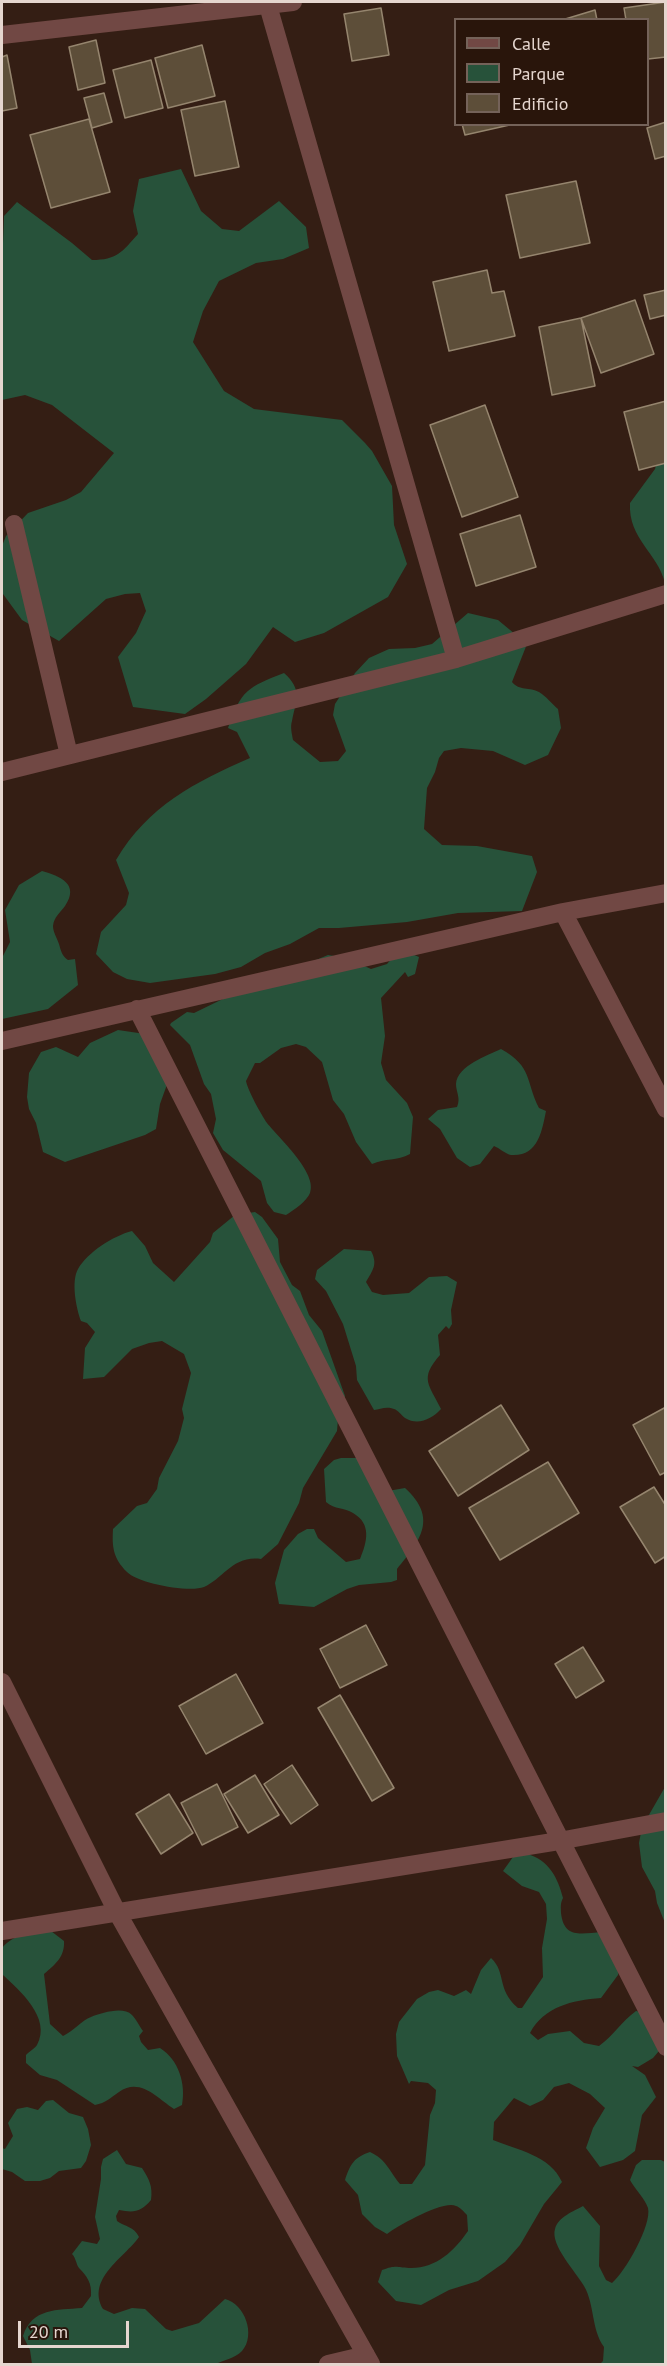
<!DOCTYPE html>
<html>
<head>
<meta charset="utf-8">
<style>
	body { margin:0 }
	#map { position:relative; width:667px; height:2366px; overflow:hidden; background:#341e14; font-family:"PT Sans",sans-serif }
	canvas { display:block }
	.frame { position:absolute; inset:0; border:3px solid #e5d6cf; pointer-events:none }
	.legend { position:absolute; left:454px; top:18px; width:195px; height:108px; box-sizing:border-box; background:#29150b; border:2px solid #746259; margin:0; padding:8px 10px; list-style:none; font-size:18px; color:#e5d6cf }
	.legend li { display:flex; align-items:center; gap:12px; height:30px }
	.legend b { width:30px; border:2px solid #746259 }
	.scale { position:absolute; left:18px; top:2321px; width:111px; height:27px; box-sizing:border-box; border:3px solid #e5d6cf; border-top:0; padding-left:8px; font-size:18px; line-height:21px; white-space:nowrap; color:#e5d6cf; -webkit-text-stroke:4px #29150b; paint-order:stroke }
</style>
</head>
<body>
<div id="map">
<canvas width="667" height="2366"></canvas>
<div class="frame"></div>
<ul class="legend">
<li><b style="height:8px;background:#714844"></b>Calle</li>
<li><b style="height:16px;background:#27523a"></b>Parque</li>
<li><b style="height:16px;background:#5d4e39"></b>Edificio</li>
</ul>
<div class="scale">20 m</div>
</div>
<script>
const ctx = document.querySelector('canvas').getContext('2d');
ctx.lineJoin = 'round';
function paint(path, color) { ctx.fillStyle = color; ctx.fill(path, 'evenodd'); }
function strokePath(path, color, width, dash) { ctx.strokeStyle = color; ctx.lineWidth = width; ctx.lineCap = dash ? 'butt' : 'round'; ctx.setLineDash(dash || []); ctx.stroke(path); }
const green = new Path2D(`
	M181,169L201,211L222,229L239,231L279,201L306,227L309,248L283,259L256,263L219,281L203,311L193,342L224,391L254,409L342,420L365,443L372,451L392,486L394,525L407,564L388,597L324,633L295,642L273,627L246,664L206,699L185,714L133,707L118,657L136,633L146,611L140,593L125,594L106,599L59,641L22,620L3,594L2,546L6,536L28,513L66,500L81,492L114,453L52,405L25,395L2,400V243H3L4,216L17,202L72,243L92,260C117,260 122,252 138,234L133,211L139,179Z
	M665,440V583C658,553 628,539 630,503L655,469L660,451Z
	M468,613L498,620L527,644L512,682C519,691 530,687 539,692C546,696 552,704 558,709L561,728L548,755L525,765L493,751L461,748L444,751L439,758L435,772L427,788L424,829L442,845L477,846L532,856L537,872L522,911L458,913L407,922L339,928H319L290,944L265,953L241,967L215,974L150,983L127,979L113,972L96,954L101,932L126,905L129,893L116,860C148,806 195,782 250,758L237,732L228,728C241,690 248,687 284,673C303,690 296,700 292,721C290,727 292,734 293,740L320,762L338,761L346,751L333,715L335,704L355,673L369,658L389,649L415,648L432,644Z
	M42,871C60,876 80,884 65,906C60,913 54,917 53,926C53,932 57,938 59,944C61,951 62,956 68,960L75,959L78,985L48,1009L2,1019V958L10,942L5,910L19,885Z
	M400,949L419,957L415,974L408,977L405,972L381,998L385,1036L381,1063L386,1080L407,1103L413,1117L410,1154C397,1161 385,1158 372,1164L356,1142L344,1114L333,1100L322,1062L306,1047L296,1044L281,1048L260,1063H255L246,1081C248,1091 261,1114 267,1123C278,1137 318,1173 310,1193C307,1201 294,1210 286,1215L274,1212L267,1203L261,1181L223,1150L213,1133L216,1119L211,1094L204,1084L190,1045L170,1025L171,1023L187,1012L194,1013L231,995L328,955L347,958L371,969L387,964Z
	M118,1030L152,1035L174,1065L160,1104L156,1129L145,1135L65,1162L43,1152L36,1123L29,1109L27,1097L29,1073L41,1052L56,1047L78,1057L90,1043Z
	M501,1049C533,1067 525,1080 539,1108L546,1111C542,1131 538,1157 511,1155C506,1154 499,1148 494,1146L480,1164L470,1167L457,1158L440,1129L428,1119L438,1110L457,1107C461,1098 456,1092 456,1084C457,1066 488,1055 501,1049Z
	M255,1212L262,1217L278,1239L280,1262L292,1285L300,1291L309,1315L322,1331L345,1396L338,1419L337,1431L303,1488L299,1503L278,1544L261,1559C233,1555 223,1579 204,1587C189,1593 137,1583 127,1572C113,1558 112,1547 113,1529L137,1506L147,1503L157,1489L159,1478L178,1441L184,1418L182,1409L191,1373L184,1354L162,1341L149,1343L132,1349L104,1377L83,1379L85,1348L95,1332L87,1323L81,1321C76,1308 71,1281 78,1269C88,1252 113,1236 132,1231L145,1246L153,1263L174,1282L210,1242L213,1233L235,1215Z
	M344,1249L371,1251C378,1264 373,1270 366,1282L372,1292L383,1295L409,1293L429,1277L447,1276L457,1282L451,1310L452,1324L449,1329L446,1326L438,1335L440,1355C419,1379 429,1384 441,1409C432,1419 418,1426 405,1418C401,1415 398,1410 394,1409C387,1406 380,1409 374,1410L357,1380L356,1366L343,1324L326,1291L315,1279L317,1270Z
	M341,1458H361L382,1492L405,1488C438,1518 421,1540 397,1569V1580L391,1582L359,1585L347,1589L314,1607L279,1604L275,1583L284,1550L298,1534L307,1529H314L318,1538L346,1562L360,1559C367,1542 372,1524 353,1513C344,1507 335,1510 326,1502L324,1469L334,1460Z
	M665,1787V1923L657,1903L655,1891L642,1867L639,1843L642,1827Z
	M527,1854C549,1860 558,1878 563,1898C560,1904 561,1907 561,1913C564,1940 583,1933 602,1932L620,1967L618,1975L601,1998C572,2000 544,2007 530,2033L538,2040L548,2034L570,2031L584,2043L599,2046C614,2035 621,2022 636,2011L654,2015L665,2044L653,2058L638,2067L632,2066L645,2075L656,2097L642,2115L635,2151L623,2160L600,2167L586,2148L593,2128L605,2108L590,2094L569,2083L554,2087L543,2100L530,2106L514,2098L494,2122L493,2140C517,2150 550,2155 562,2182L544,2204L520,2245L505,2262L478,2281L449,2290L421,2305L396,2301L378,2282L382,2270C396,2265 396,2267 409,2268C436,2269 454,2251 468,2231L467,2215C464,2212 460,2207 456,2206C443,2200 398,2226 387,2234L375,2227L362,2214L358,2195L345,2180C350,2165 354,2157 370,2152C386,2159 390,2172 400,2184H412L425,2165L430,2115L435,2103L436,2090L428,2083L411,2081L409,2084L397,2056L396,2034L399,2022L417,1999L429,1992L438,1990L454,1996L466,1990L471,1994L481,1970L491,1958C507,1973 496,1989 518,2008H522L543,1977L542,1948L547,1919L546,1904L539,1892L522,1886L503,1871L513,1857Z
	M51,1931L64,1941C65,1956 56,1964 44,1974L50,2024L63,2036C74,2031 82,2020 91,2017C102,2013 123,2006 132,2015C137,2020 139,2026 143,2031L139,2036L141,2042L148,2050L160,2048C179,2060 186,2084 182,2105L174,2109C157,2098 140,2077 119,2092C110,2098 106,2103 95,2105L57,2080L40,2075L26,2063V2055C29,2052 35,2048 37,2045C52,2018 19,1990 3,1975L2,1948C15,1933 31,1933 51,1931Z
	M53,2100L69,2113L83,2117L88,2129L91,2145L86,2161L81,2168L59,2171L50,2178L40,2181H25L12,2172L2,2169V2148L5,2149L13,2136L8,2123L17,2109L27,2107L38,2110L46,2101Z
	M117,2150L126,2164L142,2168C149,2179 153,2186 151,2200C141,2212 134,2213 119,2210L116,2216L117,2221C125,2227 134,2226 139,2237C124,2258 86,2279 103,2309L114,2314L132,2308L145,2309L166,2329L172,2331L199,2323L225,2299C245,2304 256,2335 242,2351C235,2358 224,2360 216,2364H32L30,2350L23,2336C32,2308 57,2310 82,2308L91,2296C92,2283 87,2276 79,2268C76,2264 76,2258 72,2254L82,2241L97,2244L100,2239L95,2217L101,2179V2167L103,2159Z
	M642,2160H661L665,2162V2364H600L603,2361L604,2347C591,2329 595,2305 584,2286C576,2272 550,2245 555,2229C558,2217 574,2211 583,2206L600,2226L599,2266L606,2280L612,2283C625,2272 652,2225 648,2208C645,2199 635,2189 630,2180L636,2165Z`);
const building = new Path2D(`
	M666,2V57L648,59V20H626L624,8Z
	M381,8L389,55L352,61L344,14Z
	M595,10L597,20H562Z
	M96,40L105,83L78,90L69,47Z
	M202,45L215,96L168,108L155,58Z
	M7,55L17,108L2,111V57Z
	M151,60L163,108L125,118L113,70Z
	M104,93L112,122L92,128L84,98Z
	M225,101L239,167L195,176L181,110Z
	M89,119L110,192L51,208L30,135Z
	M666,122V156L655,159L647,128Z
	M462,124H514L465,135Z
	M576,181L590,243L520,258L506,195Z
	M487,270L492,293L504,291L515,336L449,351L433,282Z
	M666,290V315L650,319L644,295Z
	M635,300L654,354L601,373L581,318Z
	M581,318L595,386L552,395L539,327Z
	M666,401V463L639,470L624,412Z
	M485,405L518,497L462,517L430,425Z
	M520,515L536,567L476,586L460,534Z
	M501,1405L529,1450L458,1496L429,1451Z
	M666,1407V1472L660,1475L633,1425Z
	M548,1462L579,1513L500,1560L469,1508Z
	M654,1487L666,1506V1556L655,1563L620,1507Z
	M366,1625L387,1665L340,1688L320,1649Z
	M583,1647L604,1681L576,1698L555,1664Z
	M236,1674L263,1723L206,1754L179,1706Z
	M340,1695L394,1788L372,1801L318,1708Z
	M292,1765L318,1805L291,1824L264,1784Z
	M255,1775L279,1815L248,1833L224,1794Z
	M217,1784L238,1827L202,1845L181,1803Z
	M169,1794L193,1833L161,1854L136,1814Z`);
const street = new Path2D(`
	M267,2L456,659
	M2,35L293,2
	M14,524L69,755
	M2,772L456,659L666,594
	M563,912L666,1109
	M137,1009L666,2047
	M2,1041L563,912L666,893
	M2,1682L117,1912L371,2364
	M2,1931L559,1841L666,1821
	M328,2364L366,2355`);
paint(green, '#27523a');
paint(building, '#5d4e39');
strokePath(building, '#95856e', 1.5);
strokePath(street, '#714844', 18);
</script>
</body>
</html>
